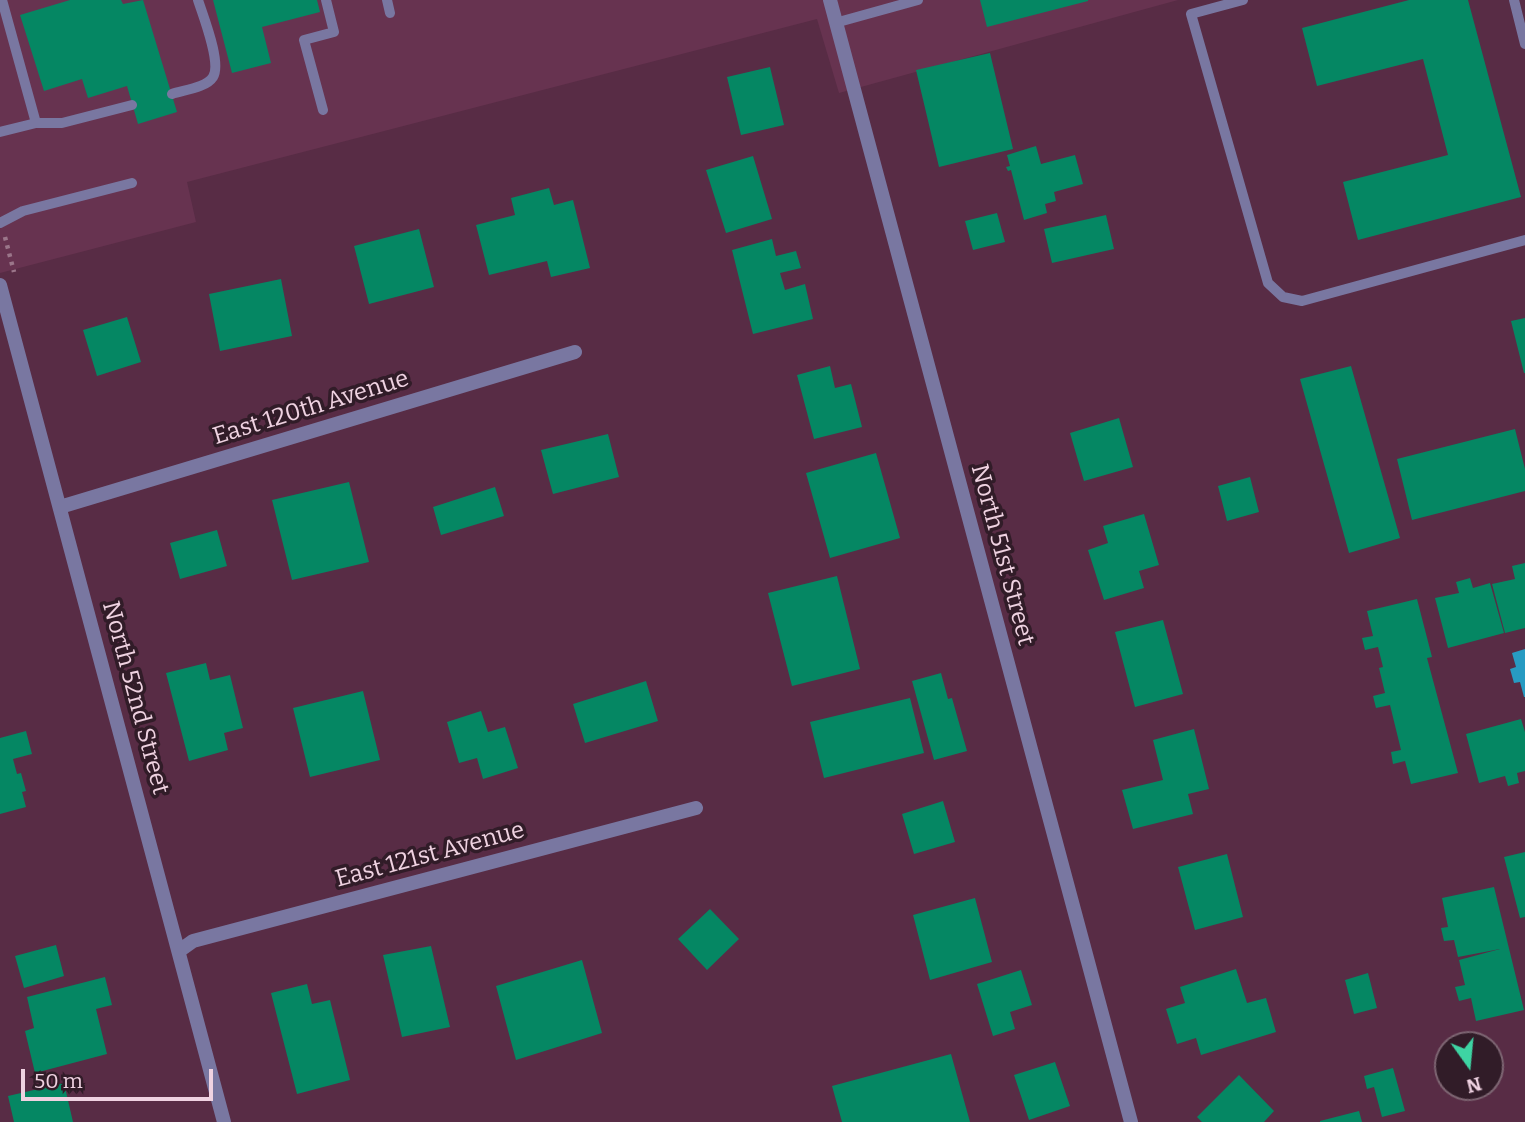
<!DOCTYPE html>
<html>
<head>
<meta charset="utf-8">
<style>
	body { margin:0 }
	#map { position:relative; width:1525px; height:1122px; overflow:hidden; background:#582c45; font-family:Bitter,serif }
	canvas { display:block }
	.north { position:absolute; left:1434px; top:1031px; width:70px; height:70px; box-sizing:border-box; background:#311c28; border:2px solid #7d6572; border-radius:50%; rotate:165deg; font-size:19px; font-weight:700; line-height:28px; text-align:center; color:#efd2e1 }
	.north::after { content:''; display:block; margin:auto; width:24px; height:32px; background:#3ed4a3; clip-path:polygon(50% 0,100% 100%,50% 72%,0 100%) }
	.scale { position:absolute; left:21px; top:1069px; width:192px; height:32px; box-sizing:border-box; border:4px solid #efd2e1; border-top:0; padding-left:9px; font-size:21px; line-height:24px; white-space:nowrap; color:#efd2e1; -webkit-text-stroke:5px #311c28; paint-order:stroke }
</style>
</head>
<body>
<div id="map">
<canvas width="1525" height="1122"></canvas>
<div class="north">N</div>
<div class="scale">50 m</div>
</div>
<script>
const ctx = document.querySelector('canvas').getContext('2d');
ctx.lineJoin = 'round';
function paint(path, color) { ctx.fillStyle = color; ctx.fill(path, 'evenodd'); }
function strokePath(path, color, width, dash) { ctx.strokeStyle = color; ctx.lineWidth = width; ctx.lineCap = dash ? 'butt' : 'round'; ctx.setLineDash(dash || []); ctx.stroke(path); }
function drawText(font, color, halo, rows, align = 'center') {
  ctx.font = font + ' Bitter,serif'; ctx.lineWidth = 7; ctx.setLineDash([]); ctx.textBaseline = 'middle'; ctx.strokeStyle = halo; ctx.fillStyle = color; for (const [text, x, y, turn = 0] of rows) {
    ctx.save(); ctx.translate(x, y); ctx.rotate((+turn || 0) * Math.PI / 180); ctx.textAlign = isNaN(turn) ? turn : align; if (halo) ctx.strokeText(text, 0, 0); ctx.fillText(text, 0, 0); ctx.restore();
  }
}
const built = new Path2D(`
	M0,0H1178L839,93L817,19L187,182L196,222L0,273Z`);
const water = new Path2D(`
	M1525,649V697H1524L1520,682L1514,683L1510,669L1516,667L1512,653Z`);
const building = new Path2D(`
	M70,0H121L123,4L143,0L177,112L138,124L127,86L88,98L82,79L44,91L20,15Z
	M213,0H317L320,12L262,27L271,63L232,73Z
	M980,0H1088V1L987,27Z
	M1409,0H1468L1521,197L1358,240L1343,182L1448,155L1423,59L1317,86L1302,28Z
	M990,53L1013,149L939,167L916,70Z
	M770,67L784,125L741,135L727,77Z
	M1036,146L1041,164L1075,155L1083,184L1054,192L1056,201L1045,204L1047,213L1024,220L1011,170L1008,171L1006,167L1010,166L1007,155Z
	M753,156L772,219L726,233L706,170Z
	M549,188L554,205L573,200L590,268L551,277L547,261L489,275L476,225L515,215L511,198Z
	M997,213L1005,242L973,250L965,221Z
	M1106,215L1114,249L1052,263L1044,229Z
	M419,229L434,287L369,304L354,246Z
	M772,239L776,256L796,251L801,268L780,273L785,290L805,284L813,319L753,334L732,250Z
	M281,279L292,336L220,351L209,294Z
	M127,317L141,362L97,376L83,330Z
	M1525,318V373H1524L1511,321Z
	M830,366L835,388L851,384L862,427L814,439L797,375Z
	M1351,366L1400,538L1349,553L1300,379Z
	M1119,418L1133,467L1084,481L1070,433Z
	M1515,429L1525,469V491L1412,520L1397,459Z
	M608,434L619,477L553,494L541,450Z
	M876,453L900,538L830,558L806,473Z
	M1250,477L1259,512L1227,521L1218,486Z
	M349,482L369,562L292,580L272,500Z
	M495,487L504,516L441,535L433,507Z
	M1144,514L1159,565L1139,571L1144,588L1104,600L1088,550L1108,543L1103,526Z
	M217,530L227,566L180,579L170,543Z
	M1525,563V628L1505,633L1492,584L1515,579L1512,566Z
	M837,576L860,669L792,686L768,593Z
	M1470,578L1473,588L1490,583L1504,633L1448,648L1435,598L1459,593L1456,582Z
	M1417,599L1432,657L1427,658L1458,773L1411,784L1405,761L1393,764L1391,752L1401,750L1390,705L1376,708L1373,696L1385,693L1379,668L1383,667L1378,647L1365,650L1362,638L1373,636L1367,611Z
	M1163,620L1183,694L1135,707L1115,632Z
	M206,663L210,680L230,675L243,728L224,733L228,750L189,761L166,673Z
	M941,673L948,699L952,698L967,751L934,760L912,681Z
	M646,681L658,721L585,743L573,704Z
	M363,691L380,760L310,777L293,708Z
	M910,698L924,753L824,778L810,722Z
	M481,711L488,732L505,727L518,768L483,779L477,758L459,763L447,722Z
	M1521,719L1525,732V771L1517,773L1519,783L1508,786L1505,776L1479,783L1466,734Z
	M1194,729L1209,789L1188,794L1193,814L1133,829L1122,790L1163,780L1153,740Z
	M26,731L32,754L13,759L17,774L21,773L26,791L22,792L26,807L0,814V738Z
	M943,801L955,842L914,854L902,814Z
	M1525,852V917L1520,918L1504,857Z
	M1227,854L1243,917L1195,930L1178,867Z
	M1494,887L1524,1010L1476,1021L1471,998L1459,1001L1455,987L1465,985L1459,960L1500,949L1458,957L1454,940L1444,941L1441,928L1448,927L1442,898Z
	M975,898L992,962L930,980L913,915Z
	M710,909L739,939L707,970L678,939Z
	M56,945L64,976L24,988L15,956Z
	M431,946L450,1027L402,1037L383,955Z
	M582,960L602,1033L516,1060L496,986Z
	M1236,969L1247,1003L1266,998L1276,1032L1201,1055L1196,1038L1177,1044L1166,1009L1185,1003L1180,987Z
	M1021,970L1032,1005L1010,1012L1015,1029L993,1036L977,984Z
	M1368,973L1377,1008L1354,1014L1345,980Z
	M105,977L112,1005L96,1009L107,1054L35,1073L25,1031L34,1028L27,997Z
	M307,984L312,1004L330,1000L350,1080L297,1094L271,993Z
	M951,1054L970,1122H842L832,1086Z
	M1055,1062L1070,1106L1029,1120L1014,1075Z
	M1393,1068L1405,1111L1382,1117L1374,1087L1367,1089L1364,1076Z
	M1239,1075L1274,1111L1264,1122H1202L1197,1117Z
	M64,1083L73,1122H14L8,1096Z
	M1359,1111L1362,1122H1320V1121Z`);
const path = new Path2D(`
	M5,237L14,272`);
const lane = new Path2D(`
	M387,0L390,13
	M1243,0L1191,14L1268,283L1283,297L1302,301L1525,240
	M1514,0L1525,44
	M835,23L918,0
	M172,94C183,90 206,88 213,77C222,63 203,16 198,0
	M323,110L304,40L334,32L326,0
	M36,123H62L132,105
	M0,132L36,123L2,0
	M0,223L23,211L132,183`);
const street = new Path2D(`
	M830,0L1131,1122
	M0,285L224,1122
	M60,507L575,352
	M179,951L193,941L696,808`);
const streetNames = [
	["East 120th Avenue",311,408,-17],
	["North 51st Street",1002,555,75],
	["North 52nd Street",135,698,75],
	["East 121st Avenue",430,855,-15]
];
paint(built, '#673350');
paint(water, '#279bc2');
paint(building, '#058763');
strokePath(path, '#9b768a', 4.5, [3.5, 5]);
strokePath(lane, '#7977a1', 10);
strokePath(street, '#7977a1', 14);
drawText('24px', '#efd2e1', '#311c28', streetNames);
</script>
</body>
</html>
